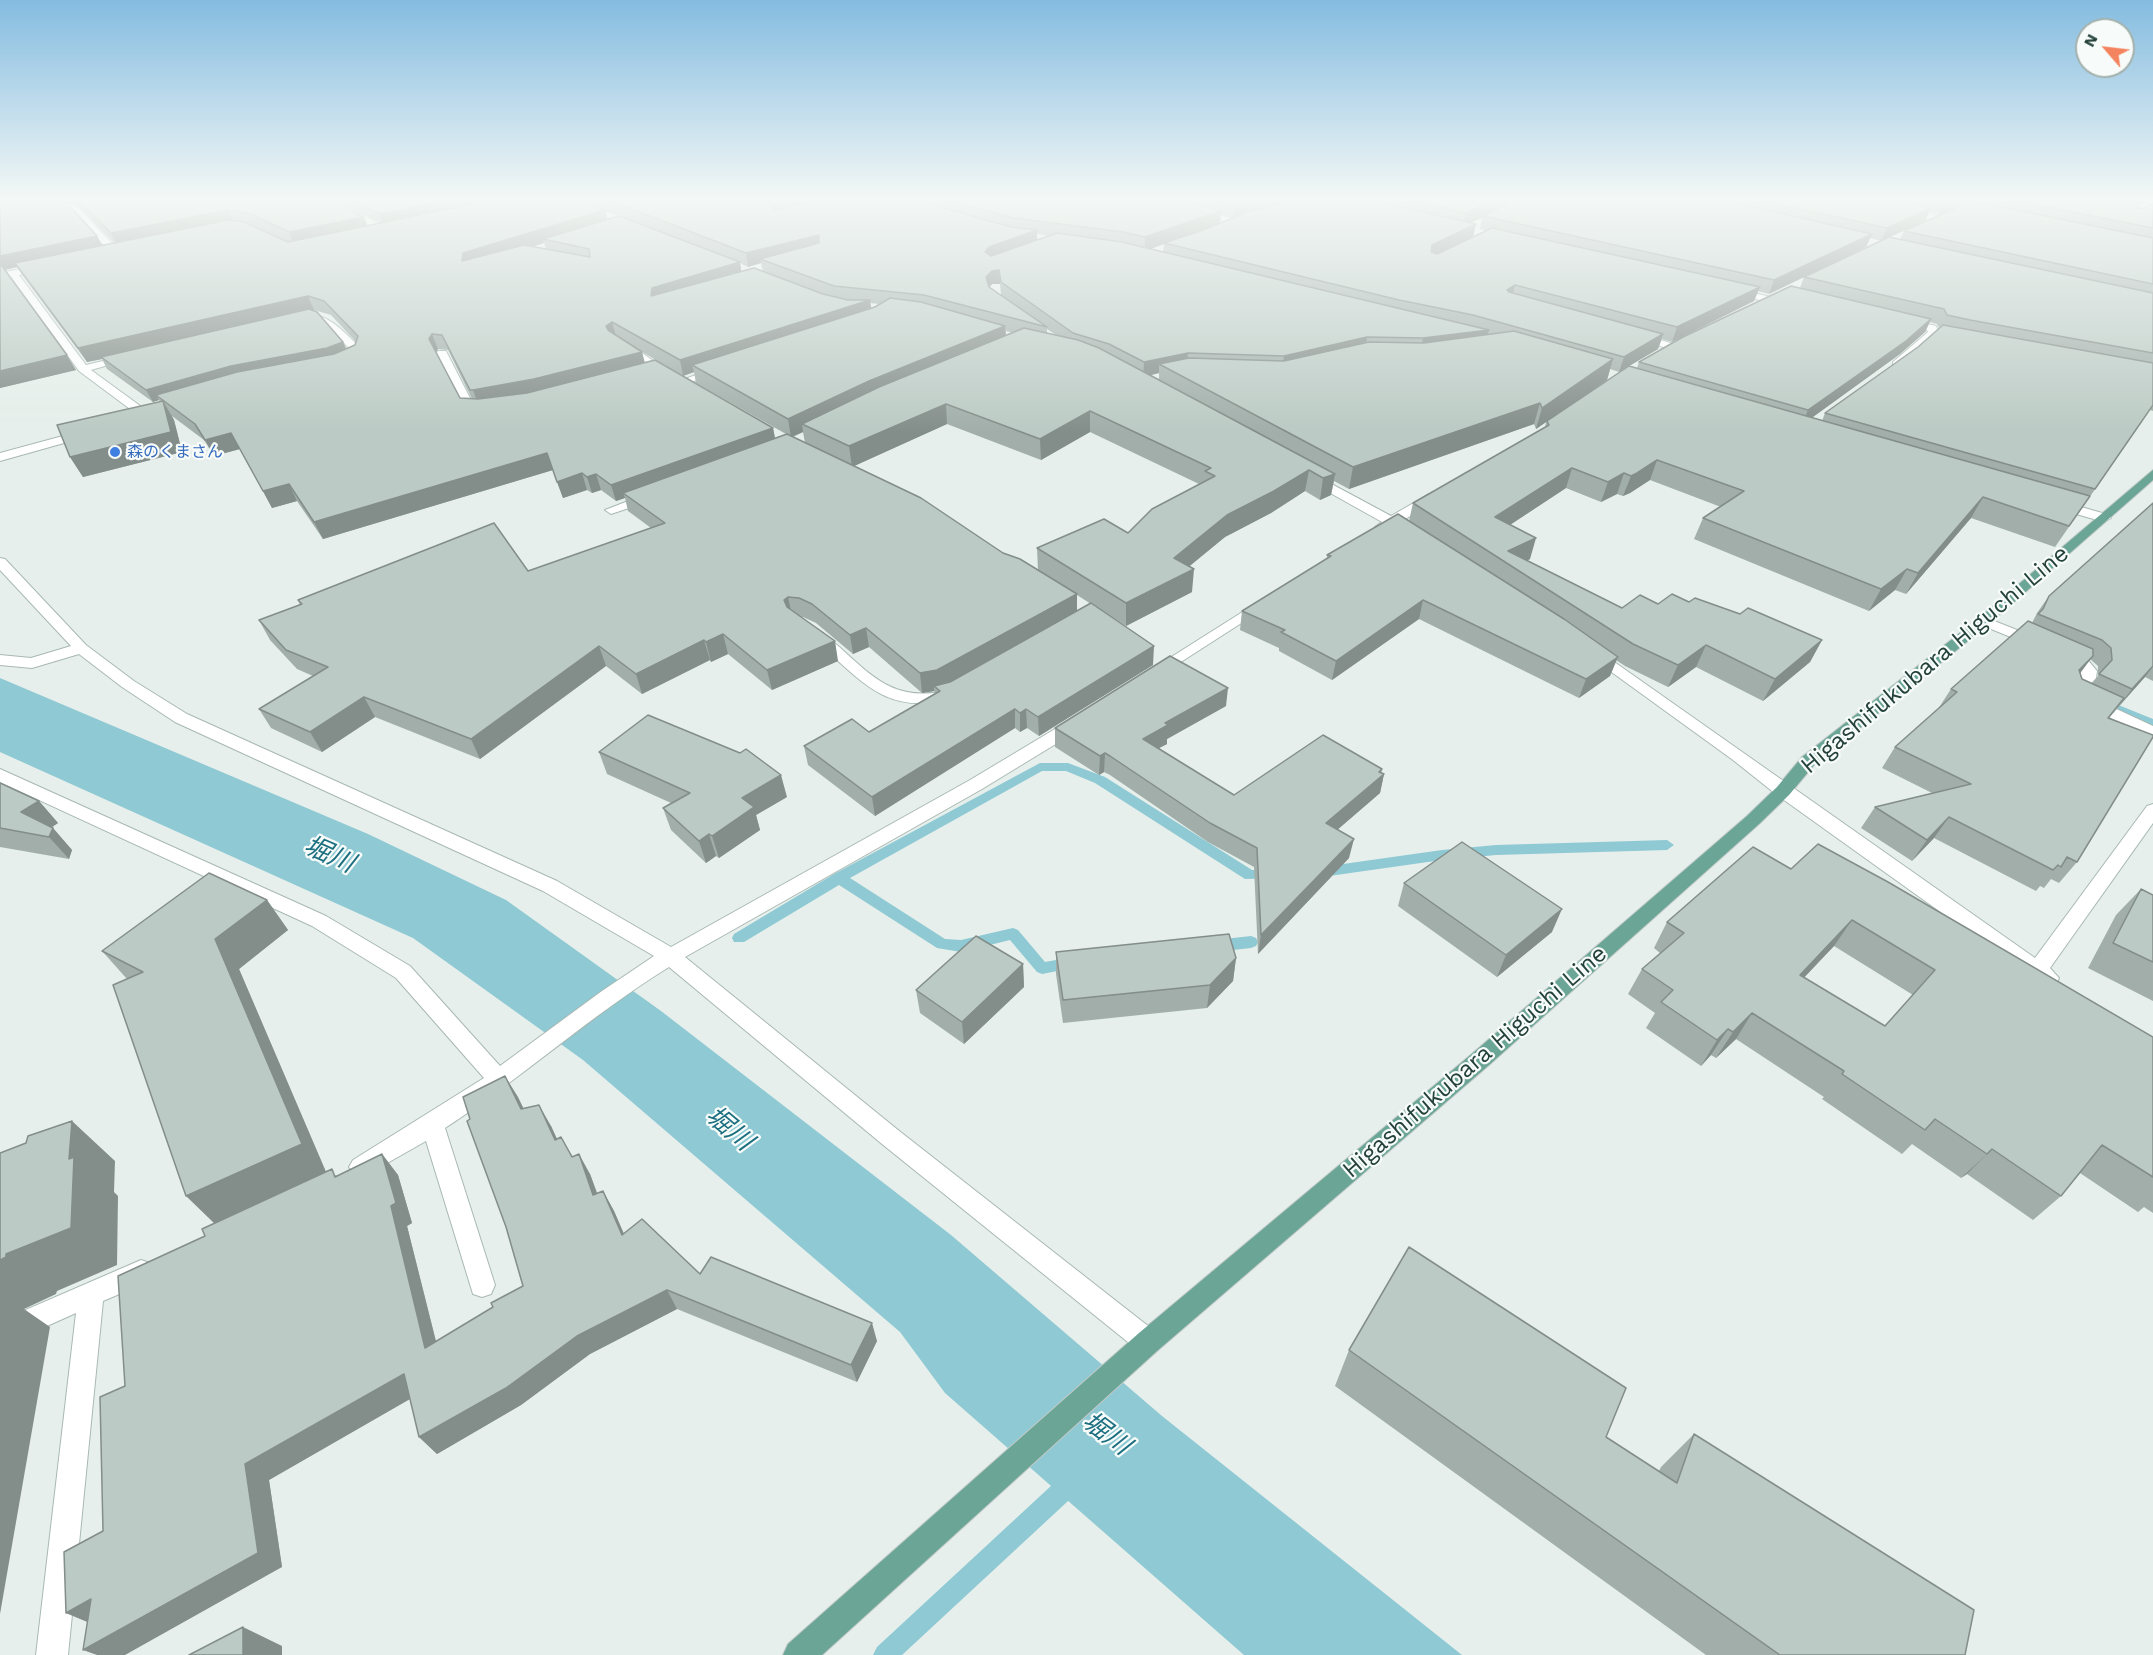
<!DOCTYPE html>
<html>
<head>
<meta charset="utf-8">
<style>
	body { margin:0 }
	#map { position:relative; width:2153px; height:1655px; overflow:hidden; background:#e6efeb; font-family:"Work Sans",sans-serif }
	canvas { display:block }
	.north { position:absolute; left:2075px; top:18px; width:60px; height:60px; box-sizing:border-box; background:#f7fbf9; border:2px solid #a3b1ad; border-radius:50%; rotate:298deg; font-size:16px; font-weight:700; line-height:24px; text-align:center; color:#24423a }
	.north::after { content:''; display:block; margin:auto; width:21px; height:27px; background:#f4845f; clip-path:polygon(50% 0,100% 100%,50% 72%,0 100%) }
</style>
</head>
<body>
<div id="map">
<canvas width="2153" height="1655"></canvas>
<div class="north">N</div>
</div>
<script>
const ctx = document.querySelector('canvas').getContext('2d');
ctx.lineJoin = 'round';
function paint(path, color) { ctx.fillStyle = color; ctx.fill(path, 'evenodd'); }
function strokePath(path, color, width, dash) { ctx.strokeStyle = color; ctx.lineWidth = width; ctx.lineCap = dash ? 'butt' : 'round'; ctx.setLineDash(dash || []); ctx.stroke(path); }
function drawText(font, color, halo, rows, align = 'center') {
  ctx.font = font + ' "Work Sans","Noto Sans JP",sans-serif'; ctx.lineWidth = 4.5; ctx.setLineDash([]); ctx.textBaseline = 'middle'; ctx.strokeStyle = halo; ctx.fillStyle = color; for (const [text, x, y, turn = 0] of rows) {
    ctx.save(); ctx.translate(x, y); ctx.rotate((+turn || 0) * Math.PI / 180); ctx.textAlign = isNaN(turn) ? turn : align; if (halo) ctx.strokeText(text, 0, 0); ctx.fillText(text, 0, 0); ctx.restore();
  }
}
const water = new Path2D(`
	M0,678L368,834L506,900L661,1011L951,1235L1162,1416L1462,1655H1244L945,1393L900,1332L583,1060L413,938L0,752Z`);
const stream = new Path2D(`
	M2101,698L2153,719V728L2097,705L2095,702Z
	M1040,763H1068L1105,777L1252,870H1278L1280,874L1278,878L1245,879L1095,783L1066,771H1042L850,878L945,939L961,940L1013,928L1018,930L1045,962L1073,957L1078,959L1081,963L1078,967L1042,974L1037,972L1010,940L961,952L937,948L839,885L744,942H734L732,938L734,934L834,874Z
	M1667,840L1674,845L1667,850L1496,855L1442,860L1322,877L1317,876L1315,872L1317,868L1322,867L1442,850L1496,845Z
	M1251,936L1256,938L1258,942L1256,946L1251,948L1215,952L1210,950L1208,946L1210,942L1215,940Z
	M1073,1470L1081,1473L1084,1481L1081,1489L902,1655H873L877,1647L1065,1473Z`);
const minor = new Path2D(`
	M43,200H57L76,205L118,250V254H112L70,209Z
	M2150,200H2153V206L2137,219H2131V215Z
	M1903,209L1946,218L1947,220L1943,222L1900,213Z
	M44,264L47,265V269L19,275L86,365L128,355L133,358L91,370L139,405L144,413L139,420L119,425V421L131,416L130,409L79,371L11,277L0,279V273Z
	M1733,288L1775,298L1777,300L1772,303L1730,293V289Z
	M308,313C333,317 345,333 362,350V354L351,363H343V359L352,352C342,341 331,325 316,320C308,318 300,322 293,317Z
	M1904,318L1936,326L1938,331L1962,339L1957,342L1935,337L1901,366H1893V362L1928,332L1927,330L1900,323L1899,321Z
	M1638,333L1677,345L1678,347L1673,350L1634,338L1633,336Z
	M622,341L626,342L665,369L656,371L618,346L617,344Z
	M438,351H446L474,406L485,409V413L466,411L437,353Z
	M719,367L724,370L723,372L681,385L676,382Z
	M85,430L89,432V436L0,461V453Z
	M1311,473L1391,516L1429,494H1437L1439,497L1401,522L1406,526L1404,529L1391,527L1382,531L1375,527L1382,522L1307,480V474Z
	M649,493L655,497L653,500L611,514L605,510Z
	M2057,500L2109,515L2111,518L2104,522L2052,507L2051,504Z
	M0,558L5,559L86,645L134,681L187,714L557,881L671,947L970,780L1070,720H1082L1084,724L1082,728L982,789L685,957L898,1130L1157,1333L1161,1342L1157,1351L1148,1355L1139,1351L882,1144L669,967C591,1015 522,1078 445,1128L495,1285L491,1294L482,1297L473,1294L426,1141L361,1178L353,1174L349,1167L353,1160L484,1078L396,978L312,926L0,782V769L326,916L410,966L500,1066L602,991L654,956L543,891L175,722L122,687L79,654L32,668L0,665V655L31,658L71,646L0,570Z
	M1263,599L1268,600L1270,603L1268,606L1159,676L1154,678L1146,673Z
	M1984,617L2040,639L2043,642L2040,645H2030L1979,624L1977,621L1979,618Z
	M816,631L821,632C865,665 884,704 945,691L953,696L951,699C881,717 860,676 811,638L809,635L811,632Z
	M1593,647L2035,958L2147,806L2153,804V823L2050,968L2059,978L2056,984L2049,986L2030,976L1777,795L1733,760L1588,655L1585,652L1588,649Z
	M2066,650L2087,659L2097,671L2096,678L2082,693L2153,726V737L2069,699L2066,692L2080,677L2081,671C2075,663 2064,663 2058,655Z
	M141,1260L150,1263L154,1272L150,1281L103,1301L68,1655H36L76,1313L0,1347V1321Z`);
const major = new Path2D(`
	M2153,470V480L1989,624L1814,765L1789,795L1759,824L1489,1065L1157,1351L822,1655H783L788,1644L1139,1333L1473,1053L1747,816L1777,787L1802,757L1979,618Z`);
const wall = new Path2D(`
	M0,200H330L367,226L379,223L332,200H1970L1939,215L1929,212L1925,221L1881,241L1870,238L1866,247L1769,294L1758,291L1754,301L1672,342L1662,339L1658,349L1629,366L1637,368L1639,362L1800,288L1804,277L1900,239L1904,231L1981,203L1982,200H2146L2137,208H2146L2153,202V411L2150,410L2055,547L1971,518L1906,594L1895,590L1869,611L1694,539L1703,518L1721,507L1650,480L1630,493L1623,496L1617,494L1601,502L1566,488L1510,525L1530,559L1527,561L1622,608L1689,602L1740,614L1822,640L1810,662L1763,701L1696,667L1668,687L1625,666L1616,660L1610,676L1579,698L1419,619L1332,680L1279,651V648L1240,630L1242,611L1327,559V555L1409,521L1413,503L1545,428L1546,422L1536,429L1534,424L1349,489L1334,481L1331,495L1320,500L1305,491L1271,513L1225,537L1189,566L1192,592L1126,626L1103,611L1153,665L1039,736L1027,728L1020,732L1015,728L875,816L808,765L804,746L869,732L935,693L934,691L922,693L869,647L853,654L816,623L803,617H801L838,661L772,690L728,654L711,662L710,660L642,694L606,666L480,759L375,717L322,752L271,728L259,709L313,676L297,669L270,640L259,620L300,605L298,600L528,571L651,528L628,511L625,498L616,501L601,490L592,493L587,490L563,498L553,470L323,539L297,501L272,508L240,449L214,456L204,440L172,416L174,420L182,452L83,477L70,457L160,402L159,400L153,402L107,369L102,359L87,362L23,276L17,267L5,270L76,370L0,388ZM65,202L79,207L114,243L102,245L97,236ZM605,211L618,216L608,219ZM1220,215L1232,218L1220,223ZM1482,217L1480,229L1486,231L1473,237L1476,224L1470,223ZM253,226L257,227L288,242ZM1037,234L1050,236L1037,240ZM544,243L546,249L532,247ZM1164,244L1163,252L1150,249ZM740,263L748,267L761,263L763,271H741ZM992,284H1000L1001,295L990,287ZM870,303L879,304L871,308ZM312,310H314L331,315L356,342L355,345L346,349L343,342ZM1930,322L1937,324L1939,328L1918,347L1825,413L1822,421L1811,418L1900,354L1925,332ZM1047,329L1056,335L1047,333ZM1006,331L1013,333L1006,335ZM627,343L683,376L694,372L696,383L786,434L775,438L773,428L644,363L642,352ZM438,349L448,350L472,399L460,398L436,352ZM1628,366L1607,380L1610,369L1619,372ZM1159,373V379L1151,375ZM947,424L1041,460L1090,432L1199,484L1128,533L1037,548L1038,570L1003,553L854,466ZM803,432L805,443L793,437ZM1077,595L1091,604L1077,611Z
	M2153,503V681L2145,677L2109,718L2077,862L2059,883L2051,879L2044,888L2040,886L2036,891L1934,838L1912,861L1861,828L1875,807L1932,793L1882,768L1895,747L1938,709L1951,689L2032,623L2037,613L2049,596ZM2090,659L2098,666V676L2092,684L2082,679L2080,673Z
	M1226,706L1167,739V744L1159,748L1234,795L1381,773L1384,774L1380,793L1337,830L1349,858L1258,954L1254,867L1208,842L1110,775L1104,772L1099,775L1055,747V728Z
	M599,752L787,797L756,815L760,830L719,858L716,856L706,863L671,830L663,808L671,803L607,774Z
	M0,783L39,801L58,823L52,827L72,850L69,859L0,847Z
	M1791,869L2153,1037V1213L2144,1207L2138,1212L2080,1173L2061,1196L2033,1220L1967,1174L1961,1178L1912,1144L1902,1154L1822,1099L1824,1097L1736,1039L1716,1058L1711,1055L1701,1066L1646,1028L1655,1013L1628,994L1642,969L1660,953L1654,948L1667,922ZM1834,946L1913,995L1885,1026L1804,977Z
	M1404,883L1552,932L1497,977L1398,906Z
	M2141,889L2153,895V1001L2088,968L2116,915Z
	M267,900L288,930L239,969L326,1172L338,1176L382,1154L398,1175L412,1223L407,1226L436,1341L493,1307L523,1286L506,1227L470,1119L505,1076L523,1109L551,1126L557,1139L561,1137L573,1157L590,1174L597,1193L603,1191L614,1211L624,1234L700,1274L877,1341L857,1382L677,1309L590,1354L521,1405L437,1454L419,1437L410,1399L269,1480L282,1567L88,1622L66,1613L103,1531L125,1386L205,1236L215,1224L127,979L102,951Z
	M1056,952L1236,958L1233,981L1207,1008L1063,1023L1056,974Z
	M1023,964L1024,987L964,1044L920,1013L916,990Z
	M1349,1350L1606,1437L1659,1471L1661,1467L1694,1434L1965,1655H1706L1335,1386Z`);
const shadedWall = new Path2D(`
	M450,200H517L385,227L380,214Z
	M787,200H871L771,218L769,205Z
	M1262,200H1317L1234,219L1235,206Z
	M1495,200H1503L1501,209L1464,226L1466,213Z
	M1949,200H1970L1939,215L1945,202Z
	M2137,200H2146L2130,213Z
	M1931,208L1925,221L1881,241L1887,228Z
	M228,210L234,223L118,247L111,233Z
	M605,210L608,223L543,239L544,243L467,267L462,261L463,253Z
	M1221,211L1220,224L1164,243V244L1145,251V237Z
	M364,217L369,230L294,245L289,232Z
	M1476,224L1473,237L1429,258L1432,245Z
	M1037,230V243L989,261L985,252L989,247Z
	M1872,234L1866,247L1769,294L1774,280Z
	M819,235L821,248L760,259L761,263L748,267L746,253Z
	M97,236L105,250L15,263L17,267L0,271V256Z
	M740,262L742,276L651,296L652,288Z
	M999,270L1000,284H992L986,290V277L992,271Z
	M1515,285L1512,299L1507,290Z
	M1760,287L1754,301L1672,342L1677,327Z
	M308,296L314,310L103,359L101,357L102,359L87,362L78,348Z
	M870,300L872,314L692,365L694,372L683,376L680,360Z
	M1931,319L1925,332L1900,354L1802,425L1808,410Z
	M612,322L616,336L610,340L606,326Z
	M1005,326L1006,343L802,424L803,432L791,437L788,419L869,381Z
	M1489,330L1485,345L1420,353L1423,338Z
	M432,334L438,349L435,354L429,339Z
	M1663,334L1658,349L1619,372L1624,357Z
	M1367,337L1365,352L1282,371L1284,356Z
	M343,342L348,353L156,395L159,400L153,402L146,390L231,366Z
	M642,352L646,367L479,406L473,390Z
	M1188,353L1187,368L1159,364V373L1143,377L1144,362Z
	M67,355L76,370L0,388V371Z
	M1613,359L1607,380L1536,429L1542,408Z
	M163,401L174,420L182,452L83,477L70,457Z
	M1540,403L1534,424L1349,489L1353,467Z
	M946,404L947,424L852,467L849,446Z
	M1090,411V432L1041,460L1040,439Z
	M773,428L776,444L623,493L625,498L616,501L611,485Z
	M231,433L240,449L214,456L205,440Z
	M547,453L553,470L323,539L314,522Z
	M1657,460L1650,480L1630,493L1623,496L1631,476Z
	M1572,468L1566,488L1490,538L1495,517Z
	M1309,470L1305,491L1271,513L1225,537L1174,579L1194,569L1192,592L1126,626V603L1174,558L1227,515Z
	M582,473L587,490L563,498L557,482Z
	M1624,473L1617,494L1601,502L1608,482Z
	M596,474L601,490L592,493L587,477Z
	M1335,474L1331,495L1320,500L1323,478Z
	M289,484L297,501L272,508L263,491Z
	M1983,497L1971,518L1906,594L1918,573Z
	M1536,538L1530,559L1513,567L1508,551Z
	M1907,569L1895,590L1869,611L1881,589Z
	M1077,594V613L939,690L934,686V691L922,693L920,673Z
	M788,597L792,616L788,620L784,600Z
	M1423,600L1419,619L1332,680L1336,661Z
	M866,628L869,647L853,654L850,635Z
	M723,634L728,654L711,662L706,642Z
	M704,640L710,660L642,694L636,674Z
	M1822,640L1810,662L1763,701L1775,679Z
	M835,641L838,661L772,690L767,670Z
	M1706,645L1696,667L1668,687L1678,665Z
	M599,646L606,666L480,759L471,739Z
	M1154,646L1153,665L1039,736L1038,717Z
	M2093,656L2078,676L2079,670Z
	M1618,657L1610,676L1579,698L1586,679Z
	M2153,666L2145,677L2118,707L2132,689Z
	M1228,688L1226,706L1167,739V744L1142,757L1143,739L1165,723Z
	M364,697L375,717L322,752L310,732Z
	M1015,709V728L875,816L872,797Z
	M1026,709L1027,728L1020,732V713Z
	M1105,753L1104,772L1099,775L1100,756Z
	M1382,769L1380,778L1384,774L1380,793L1322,843L1326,823Z
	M781,775L787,797L756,815L760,830L719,858L712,836L742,798Z
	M39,801L58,823L40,835L21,812Z
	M1949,817L1934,838L1912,861L1927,840Z
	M53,828L72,850L69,859L49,837Z
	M709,834L716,856L706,863L699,841Z
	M1354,839L1349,858L1258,954L1261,935Z
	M267,900L288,930L239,969L326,1172L215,1224L186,1196L215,939Z
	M1562,909L1552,932L1497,977L1506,955Z
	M1852,920L1834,946L1783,1000L1800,975Z
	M1236,958L1233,981L1207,1008L1210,985Z
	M1023,964L1024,987L964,1044L962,1022Z
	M1752,1013L1736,1039L1716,1058L1733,1032Z
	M1728,1029L1711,1055L1701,1066L1717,1040Z
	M505,1076L518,1097L534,1130L521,1109Z
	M539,1105L551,1126L567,1161L555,1140Z
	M72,1121L115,1161L114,1192L118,1196L117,1265L57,1291L56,1294L24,1309L50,1327L0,1614V1260L69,1159Z
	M1992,1149L1967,1174L1961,1178L1987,1154Z
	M382,1154L398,1175L412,1223L407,1226L442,1366L425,1348L391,1206Z
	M579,1154L590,1174L605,1215L593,1195Z
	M603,1191L614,1211L633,1255L622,1235Z
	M667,1290L677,1309L590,1354L521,1405L437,1454L419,1437L577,1336Z
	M872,1323L877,1341L857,1382L851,1365Z
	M404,1374L422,1392L269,1480L282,1567L125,1655H97L83,1650L245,1464Z
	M91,1599L97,1626L66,1613Z
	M243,1627L282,1646V1655H243Z`);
const building = new Path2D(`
	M0,200H64L97,236L0,256Z
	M78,200H330L364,217L289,232L251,214L228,210L111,233Z
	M352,200H450L380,214Z
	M492,200H581L605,210L463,253L462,261L524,245L590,257L589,249L543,239L619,216L740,262L652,288L651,296L754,268L823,294L848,300H870L680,360L612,322L606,326L608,330L642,352L534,379L473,390H470L442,335L432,334L429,339L460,398L478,399L527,393L655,360L773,428L611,485L596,474L587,477L582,473L557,482L547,453L314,522L289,484L263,491L231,433L205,440L195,424L156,395L237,372L334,354L355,345L358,336L324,301L308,296L78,348L15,263L228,220L244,222L288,242Z
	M608,200H787L769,205L775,210L814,202L827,200H914L1011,227L1037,230L989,247L985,252L991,256L1057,233L1122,242L1489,330L1423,338L1367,337L1284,356L1188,353L1144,362L1109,344L1073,333L1001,282L999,270L992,271L986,277L989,287L1047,327L924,295L834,286L760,259L819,243V235L746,253Z
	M949,200H1182L1221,211L1145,237L1123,232L1013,218Z
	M1214,200H1262L1235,206Z
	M1301,200H1369L1476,224L1432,245L1431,252L1437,254L1492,228L1760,287L1677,327L1515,285L1507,290L1509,292L1663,334L1624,357L1473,315L1399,300L1164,243L1206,229L1250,211Z
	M1411,200H1495L1466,213Z
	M1505,200H1721L1872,234L1774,280L1483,216L1507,204Z
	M1759,200H1897L1931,208L1887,228Z
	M2013,200H2137V208H2146L2153,202V228Z
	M1971,201L2153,238V284L1904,231Z
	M1889,237L2153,293V353L1970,320L1947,315L1944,309L1804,277Z
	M0,266H2L67,355L0,371Z
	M1791,286L1931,319L1906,341L1808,410L1639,362L1683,337Z
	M890,298L921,302L1005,326L869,381L788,419L692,365L875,307Z
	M309,309L317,312L343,342L327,348L231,366L146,390L101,357Z
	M1943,325L2153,363V405L2095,489L1825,413L1918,347Z
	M1024,328L1078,340L1099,348L1335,474L1323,478L1309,470L1274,491L1227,515L1174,558L1194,569L1126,603L1037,548L1104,519L1128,533L1152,509L1215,476L1205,471L1211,468L1090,411L1040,439L946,404L849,446L802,424L879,387Z
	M1514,331L1613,359L1542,408L1540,403L1353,467L1159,364L1189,358L1284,361L1369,342L1424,343Z
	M1629,366L2090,496L2069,526L1983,497L1918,573L1907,569L1881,589L1703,518L1744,491L1657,460L1637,473L1631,476L1624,473L1608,482L1572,468L1495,517L1536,538L1508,551L1622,608L1640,595L1658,604L1672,594L1689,602L1695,598L1740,614L1748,608L1822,640L1775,679L1706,645L1678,665L1633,644L1413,503L1549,425L1547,421Z
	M163,401L171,432L70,457L57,425Z
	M787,434L921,498L1003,553L1020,559L1077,594L937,670L920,673L866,628L850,635L812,604L799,598L788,597L784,600L787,607L835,641L767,670L723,634L706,642L704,640L636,674L599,646L471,739L364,697L310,732L259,709L328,667L286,650L259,620L302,604L298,600L494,523L528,571L665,523L623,493Z
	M2153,503V666L2132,689L2099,674L2112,660L2111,648L2102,640L2038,614L2043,609L2049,596Z
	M1398,514L1564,619L1618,657L1586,679L1423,600L1336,661L1281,632L1285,630L1242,611L1331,556L1327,555Z
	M1091,603L1154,646L1038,717L1026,709L1020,713L1015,709L872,797L804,746L852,719L869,732L940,691L934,686L950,682Z
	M2028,621L2093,649V656L2079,670L2082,679L2124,698L2108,718L2153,735V737L2077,862L2067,857L2061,867L2058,865L2053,870L1949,817L1927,840L1875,807L1971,784L1895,747L1957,692L1951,689Z
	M1170,656L1228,688L1165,723L1168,725L1143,739L1234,795L1323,735L1382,769L1379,772L1384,774L1326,823L1354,839L1261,935L1257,848L1210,823L1110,756L1105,753L1100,756L1055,728Z
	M648,715L740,753L746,749L781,775L742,798L754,807L712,836L709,834L699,841L663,808L690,793L599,752Z
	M0,783L39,801L21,812L53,828L49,837L0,828Z
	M1462,842L1562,909L1506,955L1404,883Z
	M1818,844L1888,882L2153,1037V1177L2102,1145L2061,1196L1992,1149L1987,1154L1935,1119L1925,1130L1842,1074L1844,1071L1752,1013L1733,1032L1728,1029L1717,1040L1661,1002L1673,990L1642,969L1684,933L1667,922L1753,847L1791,869ZM1852,920L1935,970L1885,1026L1800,975Z
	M209,873L267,900L215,939L302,1144L186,1196L113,985L143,972L102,951Z
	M2141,889L2153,895V962L2113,943Z
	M1229,934L1236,958L1210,985L1063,1000L1056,952Z
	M976,936L1023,964L962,1022L916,990Z
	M505,1076L521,1109L539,1105L555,1140L561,1137L572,1157L579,1154L593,1195L603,1191L622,1235L642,1219L700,1274L711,1257L872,1323L851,1365L667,1290L577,1336L506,1388L419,1437L404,1374L245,1464L258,1553L83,1650L91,1599L66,1613L64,1552L103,1531L100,1397L125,1386L118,1276L205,1236L202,1229L332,1169L335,1177L382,1154L396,1203L391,1206L425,1348L493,1307L491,1303L523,1286L506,1227L467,1121L470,1119L463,1097Z
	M72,1121L69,1159L74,1157L71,1228L6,1254V1257L0,1260V1153L26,1143L28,1136Z
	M1409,1247L1626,1388L1606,1437L1677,1483L1694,1434L1974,1610L1965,1655H1780L1349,1350Z
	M243,1627V1655H189Z`);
const markers = [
	[115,452,6,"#3f7fe0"]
];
const farShopnames = [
	["森のくまさん",127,452]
];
const nearStreetnames = [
	["Higashifukubara Higuchi Line",1935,660,-40],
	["Higashifukubara Higuchi Line",1475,1062,-41]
];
const nearWaternames = [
	["堀川",329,855,24],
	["堀川",729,1129,40],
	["堀川",1106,1434,37]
];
paint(water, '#8ec9d4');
paint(stream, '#8ec9d4');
strokePath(minor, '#a8b8b2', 2);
strokePath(major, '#c2cac8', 2);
paint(minor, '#fff');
paint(major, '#6aa596');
paint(wall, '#a1aea9');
paint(shadedWall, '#838d89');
paint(building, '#bbcac4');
strokePath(building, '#838d89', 1.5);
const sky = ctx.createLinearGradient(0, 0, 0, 432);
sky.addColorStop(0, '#84bce0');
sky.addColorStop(0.46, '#f4f8f6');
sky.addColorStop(1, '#f4f8f600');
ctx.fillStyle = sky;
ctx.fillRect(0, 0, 2153, 432);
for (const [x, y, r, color] of markers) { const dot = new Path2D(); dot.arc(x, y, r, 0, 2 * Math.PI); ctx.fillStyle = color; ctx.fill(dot); strokePath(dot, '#f7fbf9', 2); }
drawText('16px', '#366cbe', '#f7fbf9', farShopnames, 'left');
drawText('24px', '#24423a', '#f7fbf9', nearStreetnames);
drawText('italic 26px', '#1c6f80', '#f7fbf9', nearWaternames);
</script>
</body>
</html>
